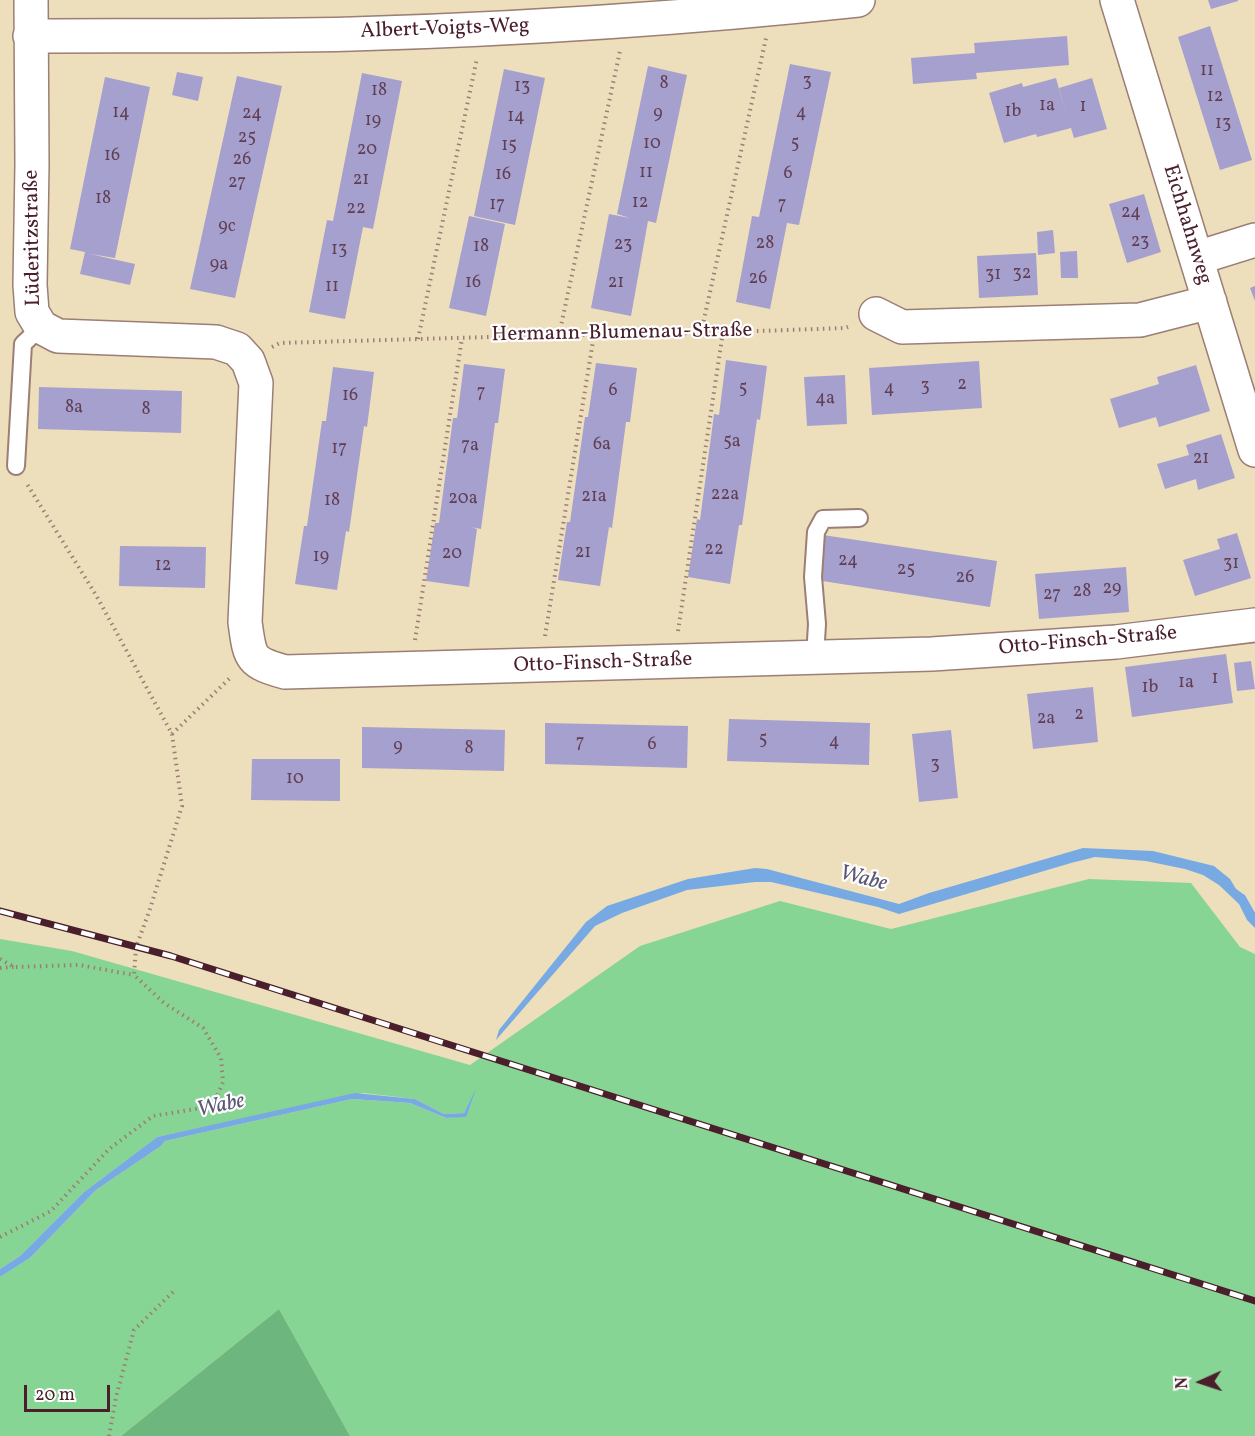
<!DOCTYPE html>
<html>
<head>
<meta charset="utf-8">
<style>
	body { margin:0 }
	#map { position:relative; width:1255px; height:1436px; overflow:hidden; background:#eddebc; font-family:Vollkorn,serif }
	canvas { display:block }
	.north { position:absolute; left:1171px; top:1352px; width:60px; height:60px; -webkit-text-stroke:4px #fff; paint-order:stroke; rotate:267deg; font-size:16px; font-weight:700; line-height:24px; text-align:center; color:#4a1f2b }
	.north::after { content:''; display:block; margin:auto; width:21px; height:27px; background:#4a1f2b; clip-path:polygon(50% 0,100% 100%,50% 72%,0 100%) }
	.scale { position:absolute; left:24px; top:1385px; width:86px; height:27px; box-sizing:border-box; border:3px solid #4a1f2b; border-top:0; padding-left:8px; font-size:18px; line-height:21px; white-space:nowrap; color:#4a1f2b; -webkit-text-stroke:4px #fff; paint-order:stroke }
</style>
</head>
<body>
<div id="map">
<canvas width="1255" height="1436"></canvas>
<div class="north">N</div>
<div class="scale">20 m</div>
</div>
<script>
const ctx = document.querySelector('canvas').getContext('2d');
ctx.lineJoin = 'round';
function paint(path, color) { ctx.fillStyle = color; ctx.fill(path, 'evenodd'); }
function strokePath(path, color, width, dash) { ctx.strokeStyle = color; ctx.lineWidth = width; ctx.lineCap = dash ? 'butt' : 'round'; ctx.setLineDash(dash || []); ctx.stroke(path); }
function drawText(font, color, halo, rows, align = 'center') {
  ctx.font = font + ' Vollkorn,serif'; ctx.lineWidth = 4.5; ctx.setLineDash([]); ctx.textBaseline = 'middle'; ctx.strokeStyle = halo; ctx.fillStyle = color; for (const [text, x, y, turn = 0] of rows) {
    ctx.save(); ctx.translate(x, y); ctx.rotate((+turn || 0) * Math.PI / 180); ctx.textAlign = isNaN(turn) ? turn : align; if (halo) ctx.strokeText(text, 0, 0); ctx.fillText(text, 0, 0); ctx.restore();
  }
}
const green = new Path2D(`
	M1089,879L1191,883L1240,947L1255,954V1436H350L279,1309L121,1436H0V1277L30,1258L96,1190L161,1146L165,1141L352,1099L410,1103L446,1118L467,1116L474,1095L464,1113L444,1114L415,1099L363,1093L157,1137L84,1192L20,1256L0,1269V939L72,951L470,1065L640,946L780,901L891,929Z`);
const forest = new Path2D(`
	M279,1309L350,1436H121Z`);
const water = new Path2D(`
	M1083,848L1153,851L1214,866L1230,879L1255,921V928L1247,920L1239,904L1219,885L1203,875L1185,869L1146,861L1095,857L1071,863L899,914L878,907L771,882H755L687,890L622,913L595,926L496,1040L499,1030L586,922L607,906L688,879L755,868L767,869L899,904L929,893Z
	M476,1089L467,1116L465,1117L446,1118L410,1103L352,1099L165,1141L161,1146L96,1190L30,1258L0,1277V1269L20,1256L84,1192L157,1137L355,1093L415,1099L444,1114L464,1113Z`);
const stream = new Path2D(`
	M1232,891L1242,898L1255,921`);
const building = new Path2D(`
	M1208,0H1238V1L1211,9Z
	M1210,26L1252,160L1220,170L1178,37Z
	M1067,36L1069,65L976,73L977,79L913,84L911,58L975,53L974,43Z
	M790,64L831,72L799,225L787,223L770,309L736,302L752,216L759,217Z
	M648,66L687,75L656,223L648,221L631,316L591,308L609,214L630,218L617,214Z
	M504,69L545,78L515,225L474,216Z
	M177,72L203,77L198,101L172,95Z
	M362,73L402,81L373,229L363,227L345,319L309,312L327,220L333,221Z
	M237,76L282,86L235,298L190,289Z
	M105,77L150,87L115,258L90,254L135,264L130,285L80,274L85,252L70,249Z
	M1056,78L1068,121L1059,88L1092,78L1107,129L1074,138L1071,128L1037,137L1036,134L1004,143L989,93L1022,83L1023,87Z
	M1144,194L1161,252L1127,263L1109,204Z
	M469,216L505,224L486,316L449,308Z
	M1053,230L1055,253L1038,255L1037,232Z
	M1077,251L1078,278H1061L1060,252Z
	M1036,253L1038,295L979,298L977,256Z
	M1255,286V301L1250,288Z
	M726,360L767,366L760,420L757,419L742,525H739L730,584L688,577L697,519L700,520L714,414L719,415Z
	M979,361L982,408L872,415L869,368Z
	M596,363L637,368L630,422H626L612,528L609,527L600,586L558,580L567,522H570L585,417H588Z
	M464,364L505,369L498,423H495L481,529L471,527L477,529L469,587L426,581L435,523H439L453,418H457Z
	M1196,365L1210,411L1159,427L1156,417L1119,428L1110,399L1159,384L1157,377Z
	M333,367L374,372L367,427L364,426L349,532L346,531L337,590L295,584L304,526H307L322,421H326Z
	M845,375L847,424L807,426L804,377Z
	M39,387L182,391L181,433L38,429Z
	M1221,434L1235,478L1198,490L1196,479L1165,489L1157,464L1189,455L1186,445Z
	M1237,533L1251,578L1195,596L1183,560L1220,549L1217,539Z
	M823,535L997,561L990,607L816,580Z
	M120,546L206,547L205,588L119,586Z
	M1126,567L1129,612L1039,619L1035,574Z
	M1226,654L1233,703L1132,717L1125,667Z
	M1251,661L1255,689L1237,691L1234,663Z
	M1093,687L1098,742L1033,749L1027,694Z
	M729,719L870,723L869,765L727,761Z
	M545,723L688,726L687,768L545,764Z
	M362,727L505,730L504,771L362,768Z
	M951,730L958,798L919,802L912,734Z
	M252,759H340V801L251,800Z`);
const path = new Path2D(`
	M701,333L766,38
	M559,335L620,51
	M418,339L477,58
	M272,347L280,343L559,335L701,333L845,328L848,327
	M678,631L723,332
	M545,636L594,335
	M415,640L462,338
	M172,734L232,676
	M0,959L14,967L79,965L134,975
	M0,968L14,967
	M0,1237L51,1211L109,1149L153,1116L213,1106L223,1082L221,1058L203,1028L164,1003L134,975L136,947L149,912L182,806L172,734L96,595L27,484
	M109,1436L116,1397L134,1330L176,1289`);
const service = new Path2D(`
	M16,466L23,344L41,327
	M815,657L817,624L813,577L816,532L823,519L859,518`);
const minor = new Path2D(`
	M31,0L32,164L30,285L32,312L41,327L58,336L216,342L237,349L248,361L256,383L245,622C250,658 249,662 285,672L932,654L1116,642L1255,625
	M1117,0L1255,450
	M30,36C137,35 245,37 352,34C521,29 690,18 858,0
	M1197,258L1255,240
	M876,314L902,327L1140,320L1210,302`);
const rail = new Path2D(`
	M0,911L171,956L1255,1301`);
const numberNames = [
	["11",1207,72],
	["3",807,83],
	["8",664,85],
	["13",522,88],
	["18",379,92],
	["12",1215,98],
	["1a",1047,107],
	["1",1083,108],
	["1b",1013,113],
	["14",121,114],
	["4",801,114],
	["24",252,115],
	["9",658,115],
	["14",516,118],
	["19",373,122],
	["13",1223,125],
	["25",247,139],
	["10",652,145],
	["5",795,145],
	["15",509,147],
	["20",367,151],
	["16",112,157],
	["26",242,161],
	["11",646,174],
	["6",788,175],
	["16",503,176],
	["21",361,181],
	["27",237,184],
	["18",103,200],
	["12",640,204],
	["17",497,206],
	["7",782,206],
	["22",356,210],
	["24",1131,214],
	["9c",227,228],
	["23",1140,243],
	["28",765,245],
	["23",623,246],
	["18",481,248],
	["13",339,251],
	["9a",219,266],
	["32",1022,275],
	["31",993,276],
	["26",758,280],
	["16",473,284],
	["21",616,284],
	["11",332,288],
	["2",962,386],
	["3",925,388],
	["5",743,390],
	["4",889,390],
	["6",613,392],
	["7",481,394],
	["16",350,397],
	["4a",825,400],
	["8a",74,409],
	["8",146,411],
	["5a",732,443],
	["6a",602,446],
	["7a",470,447],
	["17",339,450],
	["21",1201,460],
	["22a",725,496],
	["21a",594,498],
	["20a",463,500],
	["18",332,502],
	["22",714,551],
	["21",583,554],
	["20",452,555],
	["19",321,558],
	["24",848,562],
	["31",1231,565],
	["12",163,567],
	["25",906,571],
	["26",965,579],
	["29",1112,590],
	["28",1082,593],
	["27",1052,596],
	["1",1215,680],
	["1a",1186,684],
	["1b",1150,689],
	["2",1079,716],
	["2a",1046,720],
	["5",763,741],
	["4",834,743],
	["7",580,744],
	["6",652,746],
	["9",398,748],
	["8",469,750],
	["3",935,766],
	["10",295,780]
];
const streetNames = [
	["Albert-Voigts-Weg",445,30,-2],
	["Eichhahnweg",1186,225,73],
	["Lüderitzstraße",34,238,-91],
	["Hermann-Blumenau-Straße",622,334,-1],
	["Otto-Finsch-Straße",1088,642,-5],
	["Otto-Finsch-Straße",603,664,-2]
];
const waterNames = [
	["Wabe",863,880,14],
	["Wabe",221,1107,-12]
];
paint(green, '#87d594');
paint(forest, '#6db67e');
paint(water, '#77aae3');
strokePath(stream, '#77aae3', 8);
paint(building, '#a6a0ce');
strokePath(service, '#9c7e74', 20);
strokePath(minor, '#9c7e74', 36);
strokePath(path, '#9c7e74', 4, [1.5, 4.5]);
strokePath(service, '#fff', 16);
strokePath(minor, '#fff', 33);
strokePath(rail, '#4a1f2b', 7);
strokePath(rail, '#fff', 4.5, [14]);
drawText('18px', '#613f54', null, numberNames);
drawText('21px', '#4a1f2b', '#fff', streetNames);
drawText('italic 22px', '#5c5775', '#fff', waterNames);
</script>
</body>
</html>
